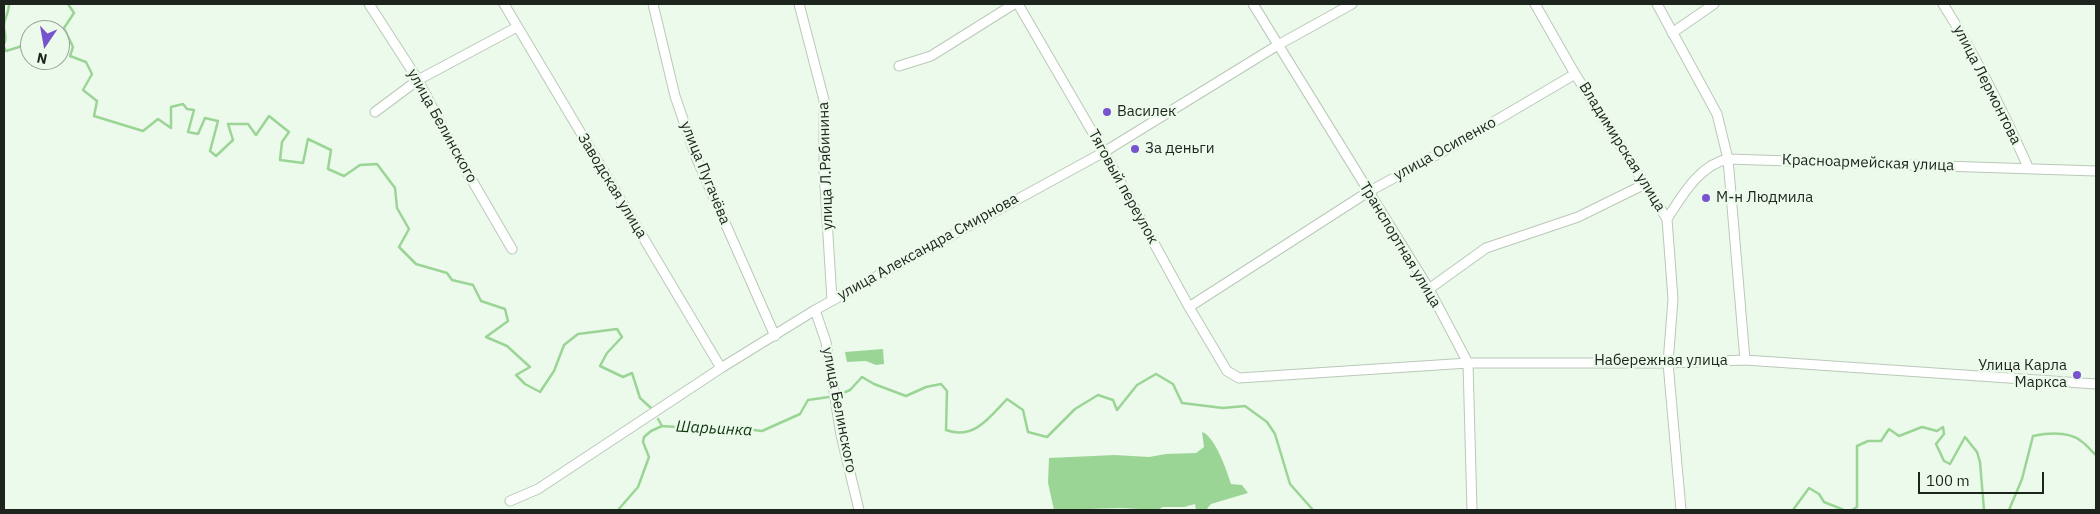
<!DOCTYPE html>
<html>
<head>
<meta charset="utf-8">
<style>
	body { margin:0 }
	#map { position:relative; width:2100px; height:514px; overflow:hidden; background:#ecfaeb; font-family:"IBM Plex Sans",sans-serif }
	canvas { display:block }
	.frame { position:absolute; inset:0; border:5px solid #1d231d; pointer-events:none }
	.north { position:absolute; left:20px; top:20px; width:50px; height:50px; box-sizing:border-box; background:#ecfaeb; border:1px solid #99a499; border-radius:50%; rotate:192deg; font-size:14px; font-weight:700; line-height:20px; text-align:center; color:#1d231d }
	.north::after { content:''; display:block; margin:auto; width:18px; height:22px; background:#7754ce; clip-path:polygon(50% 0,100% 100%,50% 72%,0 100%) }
	.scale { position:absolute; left:1918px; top:472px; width:126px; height:22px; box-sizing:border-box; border:2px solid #1d231d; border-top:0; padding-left:6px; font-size:15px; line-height:18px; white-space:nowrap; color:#1d231d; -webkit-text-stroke:4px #ecfaeb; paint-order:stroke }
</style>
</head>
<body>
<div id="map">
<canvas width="2100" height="514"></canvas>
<div class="frame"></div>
<div class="north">N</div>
<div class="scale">100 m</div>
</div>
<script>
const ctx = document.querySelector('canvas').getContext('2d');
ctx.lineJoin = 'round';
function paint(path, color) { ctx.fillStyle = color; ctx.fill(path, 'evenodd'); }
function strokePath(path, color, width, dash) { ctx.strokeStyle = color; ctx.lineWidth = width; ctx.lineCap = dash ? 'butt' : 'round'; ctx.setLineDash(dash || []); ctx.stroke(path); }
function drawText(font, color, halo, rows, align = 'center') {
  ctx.font = font + ' "IBM Plex Sans",sans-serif'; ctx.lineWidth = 5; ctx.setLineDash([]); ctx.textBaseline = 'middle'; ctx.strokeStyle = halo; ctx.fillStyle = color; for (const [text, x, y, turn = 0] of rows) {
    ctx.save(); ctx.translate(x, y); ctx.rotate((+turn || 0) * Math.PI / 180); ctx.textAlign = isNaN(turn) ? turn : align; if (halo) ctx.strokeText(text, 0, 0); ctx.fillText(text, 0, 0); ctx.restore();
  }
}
const water = new Path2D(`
	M883,349L884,364L876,365L866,361L847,362L845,352Z
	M1202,432C1215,436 1227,471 1231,484L1242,485L1248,493L1211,504L1206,510H1196L1195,504L1184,507H1163L1157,510L1122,508L1054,510L1048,483L1049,458L1115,455L1149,457L1166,454L1196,453L1204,447Z`);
const stream = new Path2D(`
	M68,4L74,13L64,28L73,47L70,56L86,62L92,74L83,90L97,101L94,116L143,131L158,119L171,128V107L183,104L187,109L194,110L188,132L198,134L205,118L218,121L210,151L216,156L233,140L228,124H248L256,135L269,116L289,132L282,142L280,160L303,163L308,139L331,150L328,169L344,176L360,165L377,164L395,188L397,208L409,229L399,247L416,264L447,273L452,280L473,285L481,301L505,309L508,321L486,337L507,346L530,367L516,375L525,384L540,392L554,371L564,345L578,334L617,329L622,337L607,353L600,366L623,377L632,373L640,398L651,408
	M45,30L49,28V30
	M4,44C8,36 3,32 4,24C5,17 9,12 9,4
	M4,47L6,51L19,47L30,38
	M843,393L850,390L862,377L874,384L906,396L926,387L941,384L947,391L946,430C974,440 989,418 1007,399L1023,410L1028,432L1047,437L1075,409L1098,395L1113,400L1117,410L1137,385L1156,374L1173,384L1182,403L1223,408L1245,406L1267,422L1275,434L1290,484L1313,510
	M658,419L662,426
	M618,510L638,487L649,457L643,442L644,437L651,431L662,426L705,429L728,427L762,431L800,414L808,400L829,397
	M1793,510L1809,488L1819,494L1824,502L1844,510
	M1852,510L1857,507V446L1868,441H1881L1889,429L1899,436L1922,427L1937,431L1943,427L1944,434L1936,444L1944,461L1950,464L1965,437L1977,452L1980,462L1984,510
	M2009,510L2022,479L2033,436C2048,433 2068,431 2081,441C2087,445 2091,451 2096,455`);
const minor = new Path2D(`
	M369,4L418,80L459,158L512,249
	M504,4L721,368
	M653,4L675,96L696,157L775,336
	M799,4L824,100V171L832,300
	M1018,4L1104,152L1189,307L1227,371L1239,378L1468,363H1668L1745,360L2096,384
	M1253,4L1429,289L1468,363L1472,510
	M1535,4L1575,74L1667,219L1673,299L1668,363L1681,510
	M1657,4L1717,114L1728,159L1745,360
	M1943,4C1976,56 2003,111 2028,167
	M1672,33L1714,4
	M899,66L931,56L1014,4
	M375,112L418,80L517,27
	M1667,219C1682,196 1699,165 1728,159L2096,171
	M1429,289L1486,248L1578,217L1645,184
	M1189,307L1368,192L1451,147L1575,74
	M815,310L826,342L841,435L859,510
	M510,501L538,489L721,368L815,310L1104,152L1278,45L1352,4`);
const markers = [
	[1107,112,5,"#7754ce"],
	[1135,149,5,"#7754ce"],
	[1706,198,5,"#7754ce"],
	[2077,375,5,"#7754ce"]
];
const streetNames = [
	["улица Лермонтова",1987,85,63],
	["улица Белинского",442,126,61],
	["Владимирская улица",1622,147,58],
	["улица Осипенко",1445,149,-29],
	["Красноармейская улица",1868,163,2],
	["улица Л.Рябинина",826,166,-92],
	["улица Пугачёва",705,173,68],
	["Заводская улица",612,186,59],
	["Тяговый переулок",1123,187,61],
	["Транспортная улица",1400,245,59],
	["улица Александра Смирнова",928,247,-29],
	["Набережная улица",1661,361],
	["улица Белинского",839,410,79]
];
const poiNames = [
	["Василек",1117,112],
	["За деньги",1145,149],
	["М-н Людмила",1716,198],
	["Улица Карла",2067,366,"right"],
	["Маркса",2067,383,"right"]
];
const waterNames = [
	["Шарьинка",714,429,3]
];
paint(water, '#9bd596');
strokePath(stream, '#9bd596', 2.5);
strokePath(minor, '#bac8b9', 11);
strokePath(minor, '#fff', 9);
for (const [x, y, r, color] of markers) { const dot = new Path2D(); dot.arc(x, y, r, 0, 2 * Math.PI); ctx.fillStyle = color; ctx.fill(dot); strokePath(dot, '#ecfaeb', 2); }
drawText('15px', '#1d231d', '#ecfaeb', streetNames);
drawText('15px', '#1d231d', '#ecfaeb', poiNames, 'left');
drawText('italic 16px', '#0e360d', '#ecfaeb', waterNames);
</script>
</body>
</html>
